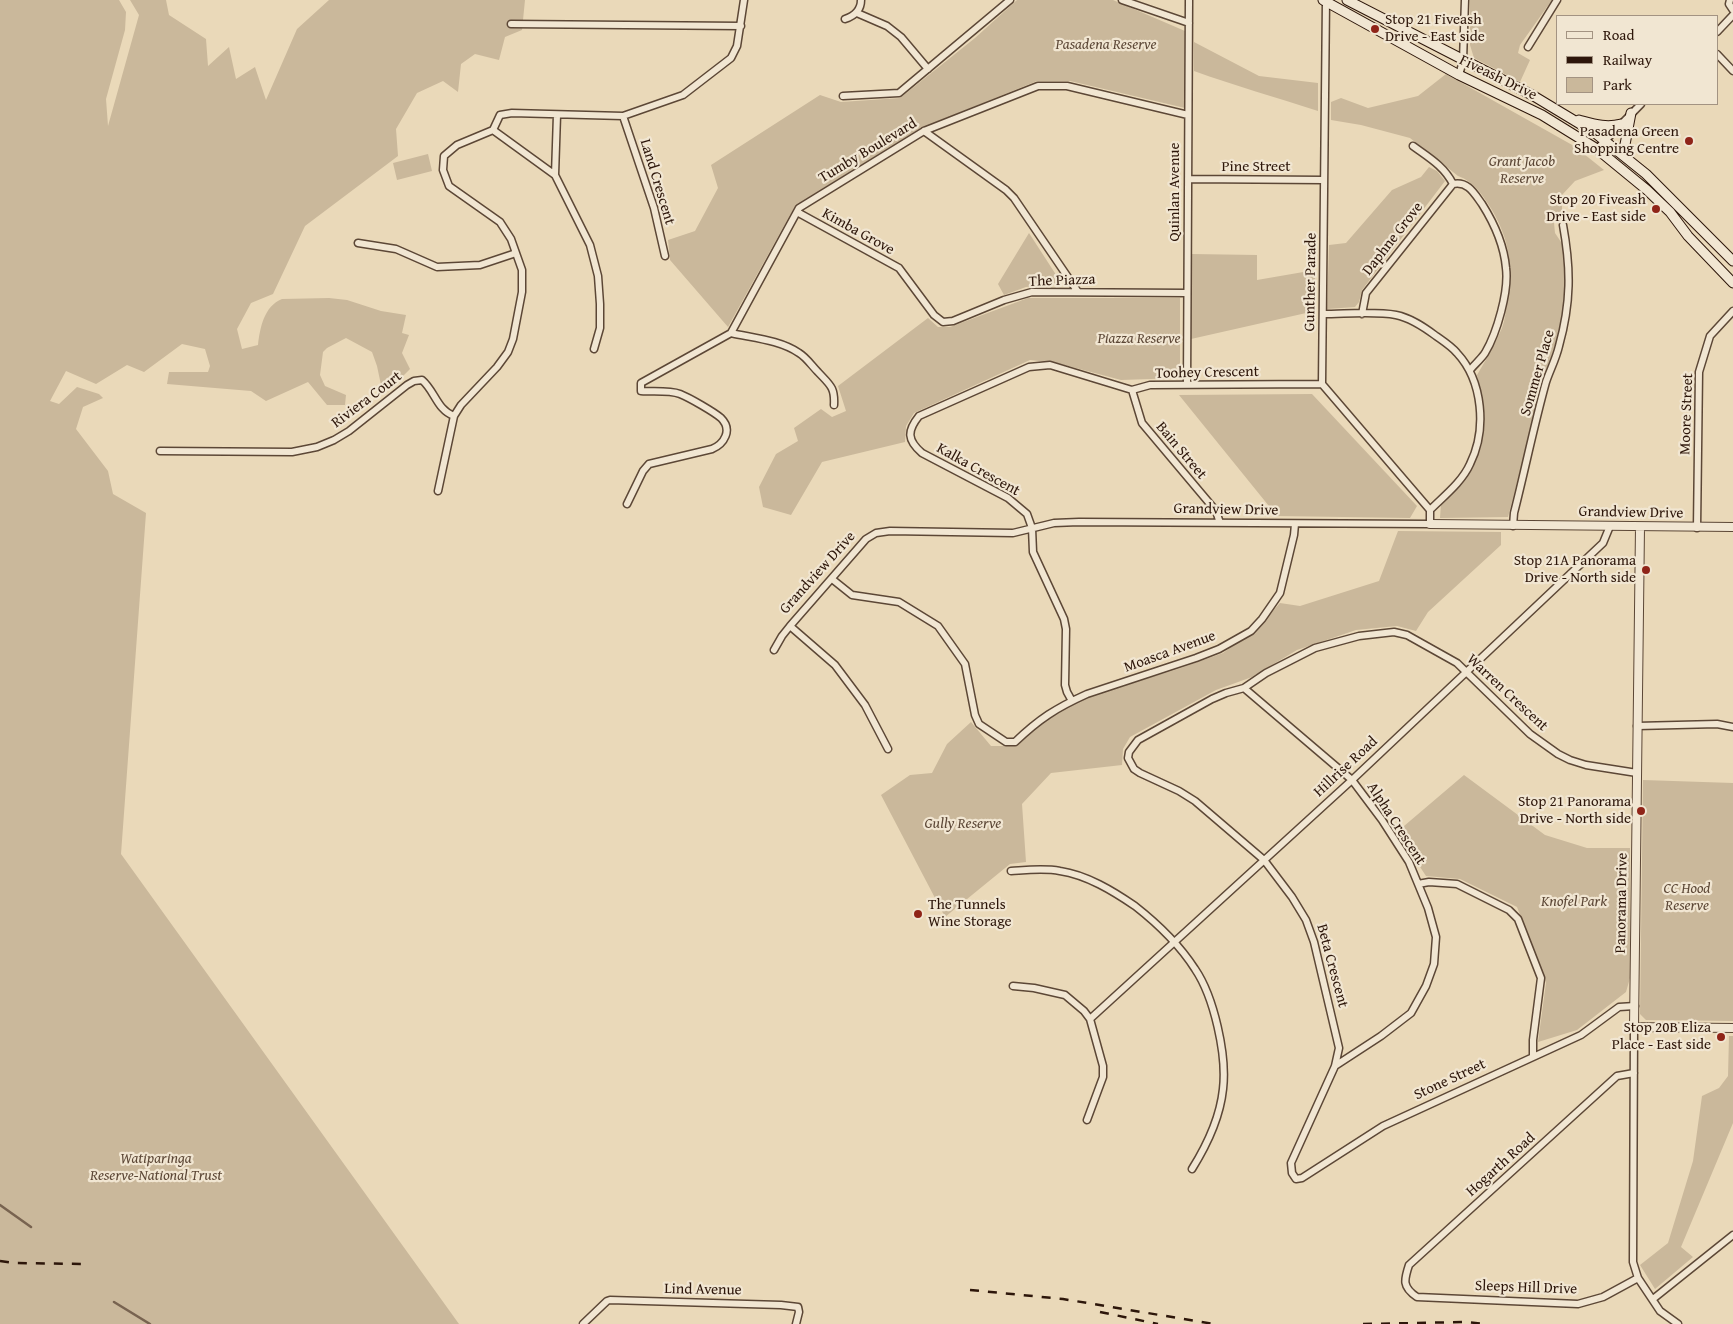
<!DOCTYPE html>
<html>
<head>
<meta charset="utf-8">
<style>
	body { margin:0 }
	#map { position:relative; width:1733px; height:1324px; overflow:hidden; background:#ead9b9; font-family:"Gentium Book Plus",serif }
	canvas { display:block }
	.legend { position:absolute; left:1556px; top:15px; width:162px; height:90px; box-sizing:border-box; background:#f1e6d2; border:1px solid #a39382; margin:0; padding:6px 9px; list-style:none; font-size:15px; color:#2d160a }
	.legend li { display:flex; align-items:center; gap:10px; height:25px }
	.legend b { width:25px; border:1px solid #a39382 }
</style>
</head>
<body>
<div id="map">
<canvas width="1733" height="1324"></canvas>
<ul class="legend">
<li><b style="height:6px;background:#f1e6d2"></b>Road</li>
<li><b style="height:6px;background:#2d160a"></b>Railway</li>
<li><b style="height:14px;background:#cab89b"></b>Park</li>
</ul>
</div>
<script>
const ctx = document.querySelector('canvas').getContext('2d');
ctx.lineJoin = 'round';
function paint(path, color) { ctx.fillStyle = color; ctx.fill(path, 'evenodd'); }
function strokePath(path, color, width, dash) { ctx.strokeStyle = color; ctx.lineWidth = width; ctx.lineCap = dash ? 'butt' : 'round'; ctx.setLineDash(dash || []); ctx.stroke(path); }
function drawText(font, color, halo, rows, align = 'center') {
  ctx.font = font + ' "Gentium Book Plus",serif'; ctx.lineWidth = 4.5; ctx.setLineDash([]); ctx.textBaseline = 'middle'; ctx.strokeStyle = halo; ctx.fillStyle = color; for (const [text, x, y, turn = 0] of rows) {
    ctx.save(); ctx.translate(x, y); ctx.rotate((+turn || 0) * Math.PI / 180); ctx.textAlign = isNaN(turn) ? turn : align; if (halo) ctx.strokeText(text, 0, 0); ctx.fillText(text, 0, 0); ctx.restore();
  }
}
const green = new Path2D(`
	M0,0H119L126,12L125,30L106,99L108,126L139,15L130,0H166L169,15L206,39L208,66L229,47L236,79L255,67L266,100L297,29L329,0H525L522,30L505,37L499,60L475,54L461,64L458,92L443,81L417,93L396,129L398,156L305,226L273,294L251,303L237,329L242,349L258,345C260,328 264,306 282,299L329,298L347,300L381,311L406,315L402,333L409,335L402,353L410,369L396,383L381,385L377,366L372,352L346,338L327,348L323,352L320,375L325,386L346,395L345,405H327L308,382L266,401L251,391L167,384L169,372H208L210,366L205,349L182,344L144,372L127,365L96,384L66,371L50,401L59,404L77,387L99,394L103,398L83,407L76,429L108,471L113,494L146,513L121,854L459,1324H0Z
	M1017,0H1113L1185,31V108L1070,81H1037L919,129L795,206L728,327L670,260L668,240L695,231L718,188L711,165L820,95L841,102L900,98L975,38Z
	M1470,0H1552L1520,45L1518,53L1530,60L1520,82L1474,58L1470,45Z
	M1194,42L1259,76L1318,83V111C1276,97 1235,86 1194,71Z
	M1446,74L1574,146L1604,170L1575,181L1562,195V217L1554,223L1555,233L1563,245L1565,267L1564,307L1557,339L1544,378L1508,517L1440,518L1441,504L1473,467L1482,444L1483,410L1477,375C1486,360 1495,344 1502,328C1505,320 1506,310 1507,302C1513,266 1510,241 1492,210C1483,196 1475,182 1458,176L1410,138L1361,125L1331,120V102L1341,98L1368,108L1418,96Z
	M428,154L432,171L397,180L393,163Z
	M1429,167L1437,171L1445,181L1362,290L1359,302L1355,307L1327,309L1329,245L1346,243L1392,190L1421,177Z
	M1029,233L1062,284L1026,287L1004,295L998,284Z
	M1191,254L1257,255V280L1315,270V311L1191,339Z
	M1028,298H1180V378L1121,380L1057,363L1030,360L914,413L906,426L905,442L822,462L791,515L763,507L759,487L776,454L798,441L794,428L821,409L832,417L846,411L838,386L928,318L938,327H950Z
	M1312,394L1417,506L1410,518L1277,516L1179,395Z
	M1398,531L1501,532V545L1428,612L1416,631L1397,626L1356,630L1297,650L1252,677L1216,690L1130,737L1123,749L1122,765L1051,773L1022,804L1026,862L1010,864L945,917L881,795L910,775L932,773L947,744L971,722L991,746H1016L1031,730L1050,715L1088,696L1178,669L1223,653L1258,627L1280,603L1300,606L1379,581Z
	M1464,775L1545,835L1587,848H1630V978L1626,992L1577,1030L1538,1042L1546,983L1517,907L1460,879L1426,876L1397,832Z
	M1643,780L1733,783V1021L1646,1020L1640,1014Z
	M1729,1036H1733V1123L1681,1247L1693,1257L1655,1289L1640,1265L1668,1243L1693,1161L1702,1096L1719,1088L1728,1076Z`);
const stream = new Path2D(`
	M0,1205L31,1227
	M114,1302L150,1324`);
const minor = new Path2D(`
	M1122,0L1189,23
	M1730,0L1729,4L1733,10
	M857,13L887,26L901,37L928,69
	M845,19C854,16 861,11 861,0
	M511,24L741,26
	M1717,32L1733,15
	M1528,47L1557,0
	M1717,54L1733,71
	M1459,75L1463,61L1465,0
	M843,96L899,93L1010,0
	M623,116L654,208L665,256
	M493,130L555,175L590,245L598,276L600,304V328L594,349
	M924,131L1006,190L1014,198L1078,292
	M1413,146C1428,157 1444,166 1453,184C1468,181 1474,193 1482,204C1494,223 1504,245 1506,268C1509,291 1497,333 1485,353C1481,359 1474,365 1470,370
	M1597,149L1641,104
	M555,175L557,115
	M1188,179L1324,180
	M797,212L899,268L934,315L943,322L953,321L1004,300L1032,292L1187,293
	M358,243L396,249L437,267L480,265L516,253
	M1323,314C1345,314 1375,311 1396,315C1411,318 1424,327 1436,336C1443,341 1451,346 1457,353C1483,381 1487,430 1470,464C1462,482 1444,496 1430,510
	M1362,314L1366,293L1453,184
	M731,333C753,338 780,340 799,353C806,357 812,366 818,372C830,385 835,387 834,405
	M1187,385L1189,0
	M1132,390L1142,423L1216,511L1220,523
	M160,451L292,452L317,447L334,440L349,431L407,385L414,381L422,380C435,391 437,410 454,416
	M438,491L454,416L461,405L497,367L508,352L513,339L522,292V270L511,239L500,222L449,186L443,170L444,156L457,145L493,130L500,115L512,113L623,116L683,95L731,58L737,46L744,0
	M627,504L643,471L649,464L712,449C724,444 733,430 721,418C714,412 690,398 680,394C669,390 653,392 641,391V383L731,333L799,208L924,131L1038,86H1067L1188,115
	M1513,526L1514,513C1525,470 1534,425 1546,382C1550,370 1556,359 1559,346C1571,303 1571,269 1563,225
	M1697,528L1699,372L1710,336L1733,311
	M832,579L852,595L899,602L938,626L965,664L975,715L979,724L1006,742H1015C1039,719 1056,708 1087,694L1196,658L1219,649L1251,631L1262,619L1280,593L1294,535L1295,524
	M790,626L835,665L865,705L888,749
	M774,650L782,636L790,626L866,539L876,533L890,531L1013,533L1054,523L1079,522L1430,524V510L1322,384L1326,0
	M1244,688L1352,780L1382,820L1409,862L1428,908L1436,937L1434,964L1426,986L1411,1013L1381,1036L1335,1066
	M1072,701L1067,692L1065,685L1066,629L1064,619L1033,552L1032,528L1027,514L1008,498L922,453C907,440 907,431 919,416L1029,367L1050,365L1132,390L1150,385L1322,384
	M1637,726L1717,724L1733,727
	M1011,871C1027,870 1044,868 1060,871C1087,875 1113,891 1135,906C1158,924 1179,944 1195,969C1214,997 1227,1055 1223,1089C1220,1118 1207,1145 1192,1169
	M1418,884L1429,882L1457,884L1509,910L1518,919L1541,978L1533,1040V1056
	M1013,986L1034,988L1065,995L1084,1011L1090,1019L1103,1066V1077L1087,1120
	M1635,1006L1619,1007L1581,1035L1383,1126L1302,1178L1296,1179L1292,1173L1291,1163L1335,1066L1339,1048L1314,942L1306,920L1292,897L1264,860L1195,801L1179,791L1140,773L1134,769L1128,758L1129,752L1138,740L1212,699L1226,693L1244,688L1266,673L1315,648L1359,636L1394,632L1407,635L1457,663L1530,734L1558,754L1570,760L1586,765L1637,773
	M1090,1019L1352,780L1603,543L1610,526
	M1634,1027L1633,1262L1638,1278
	M1634,1073L1617,1076L1409,1265C1404,1280 1402,1287 1417,1297L1578,1304L1603,1297L1638,1278L1660,1311L1678,1324
	M1653,1299L1733,1235
	M583,1324L607,1301L610,1300L781,1305L798,1307L799,1312L796,1324`);
const tertiary = new Path2D(`
	M1430,524L1733,527
	M1640,527L1634,1027L1733,1028`);
const secondary = new Path2D(`
	M1323,0L1459,75L1542,115L1597,149L1647,190L1670,212L1688,236L1733,283
	M1347,0L1532,95L1595,133L1646,174L1733,261
	M1579,120C1594,124 1606,128 1621,124
	M1623,155L1631,113`);
const rail = new Path2D(`
	M0,1261L14,1263L82,1264
	M970,1290L1063,1299L1214,1324
	M1100,1312L1158,1324
	M1363,1324L1467,1322L1485,1324`);
const markers = [
	[1375,29,5,"#8f2418"],
	[1689,141,5,"#8f2418"],
	[1656,209,5,"#8f2418"],
	[1646,570,5,"#8f2418"],
	[1641,811,5,"#8f2418"],
	[918,914,5,"#8f2418"],
	[1721,1037,5,"#8f2418"]
];
const poiNames = [
	["Stop 21 Fiveash",1385,20,"left"],
	["Drive - East side",1385,37,"left"],
	["Pasadena Green",1679,132],
	["Shopping Centre",1679,149],
	["Stop 20 Fiveash",1646,200],
	["Drive - East side",1646,217],
	["Stop 21A Panorama",1636,561],
	["Drive - North side",1636,578],
	["Stop 21 Panorama",1631,802],
	["Drive - North side",1631,819],
	["The Tunnels",928,905,"left"],
	["Wine Storage",928,922,"left"],
	["Stop 20B Eliza",1711,1028],
	["Place - East side",1711,1045]
];
const parkNames = [
	["Pasadena Reserve",1106,45],
	["Grant Jacob",1522,162],
	["Reserve",1522,179],
	["Piazza Reserve",1139,339],
	["Gully Reserve",963,824],
	["CC Hood",1687,889],
	["Reserve",1687,906],
	["Knofel Park",1574,902],
	["Watiparinga",156,1159],
	["Reserve-National Trust",156,1176]
];
const streetNames = [
	["Fiveash Drive",1498,78,26],
	["Tumby Boulevard",868,151,-31],
	["Pine Street",1256,167],
	["Land Crescent",657,182,73],
	["Quinlan Avenue",1175,192,-90],
	["Kimba Grove",858,232,29],
	["Daphne Grove",1393,239,-52],
	["The Piazza",1062,281,-2],
	["Gunther Parade",1311,282,-89],
	["Toohey Crescent",1207,373,-1],
	["Sommer Place",1538,373,-74],
	["Riviera Court",367,400,-37],
	["Moore Street",1687,414,-88],
	["Bain Street",1181,451,50],
	["Kalka Crescent",978,470,29],
	["Grandview Drive",1226,510,1],
	["Grandview Drive",1631,513,1],
	["Grandview Drive",818,573,-48],
	["Moasca Avenue",1170,652,-20],
	["Warren Crescent",1507,693,43],
	["Hillrise Road",1346,767,-43],
	["Alpha Crescent",1396,824,57],
	["Panorama Drive",1622,903,-89],
	["Beta Crescent",1332,966,75],
	["Stone Street",1450,1080,-25],
	["Hogarth Road",1501,1165,-42],
	["Sleeps Hill Drive",1526,1288,2],
	["Lind Avenue",703,1290,1]
];
paint(green, '#cab89b');
strokePath(stream, '#786350', 2.5);
strokePath(minor, '#5c4736', 9);
strokePath(tertiary, '#5c4736', 10);
strokePath(secondary, '#2d160a', 11);
strokePath(minor, '#f1e6d2', 6);
strokePath(tertiary, '#f1e6d2', 8);
strokePath(secondary, '#f1e6d2', 9);
strokePath(rail, '#2d160a', 2.5, [9, 9]);
for (const [x, y, r, color] of markers) { const dot = new Path2D(); dot.arc(x, y, r, 0, 2 * Math.PI); ctx.fillStyle = color; ctx.fill(dot); strokePath(dot, '#f1e6d2', 2); }
drawText('15px', '#2d160a', '#f1e6d2', poiNames, 'right');
drawText('italic 15px', '#5c4736', '#f1e6d2', parkNames);
drawText('15px', '#2d160a', '#f1e6d2', streetNames);
</script>
</body>
</html>
